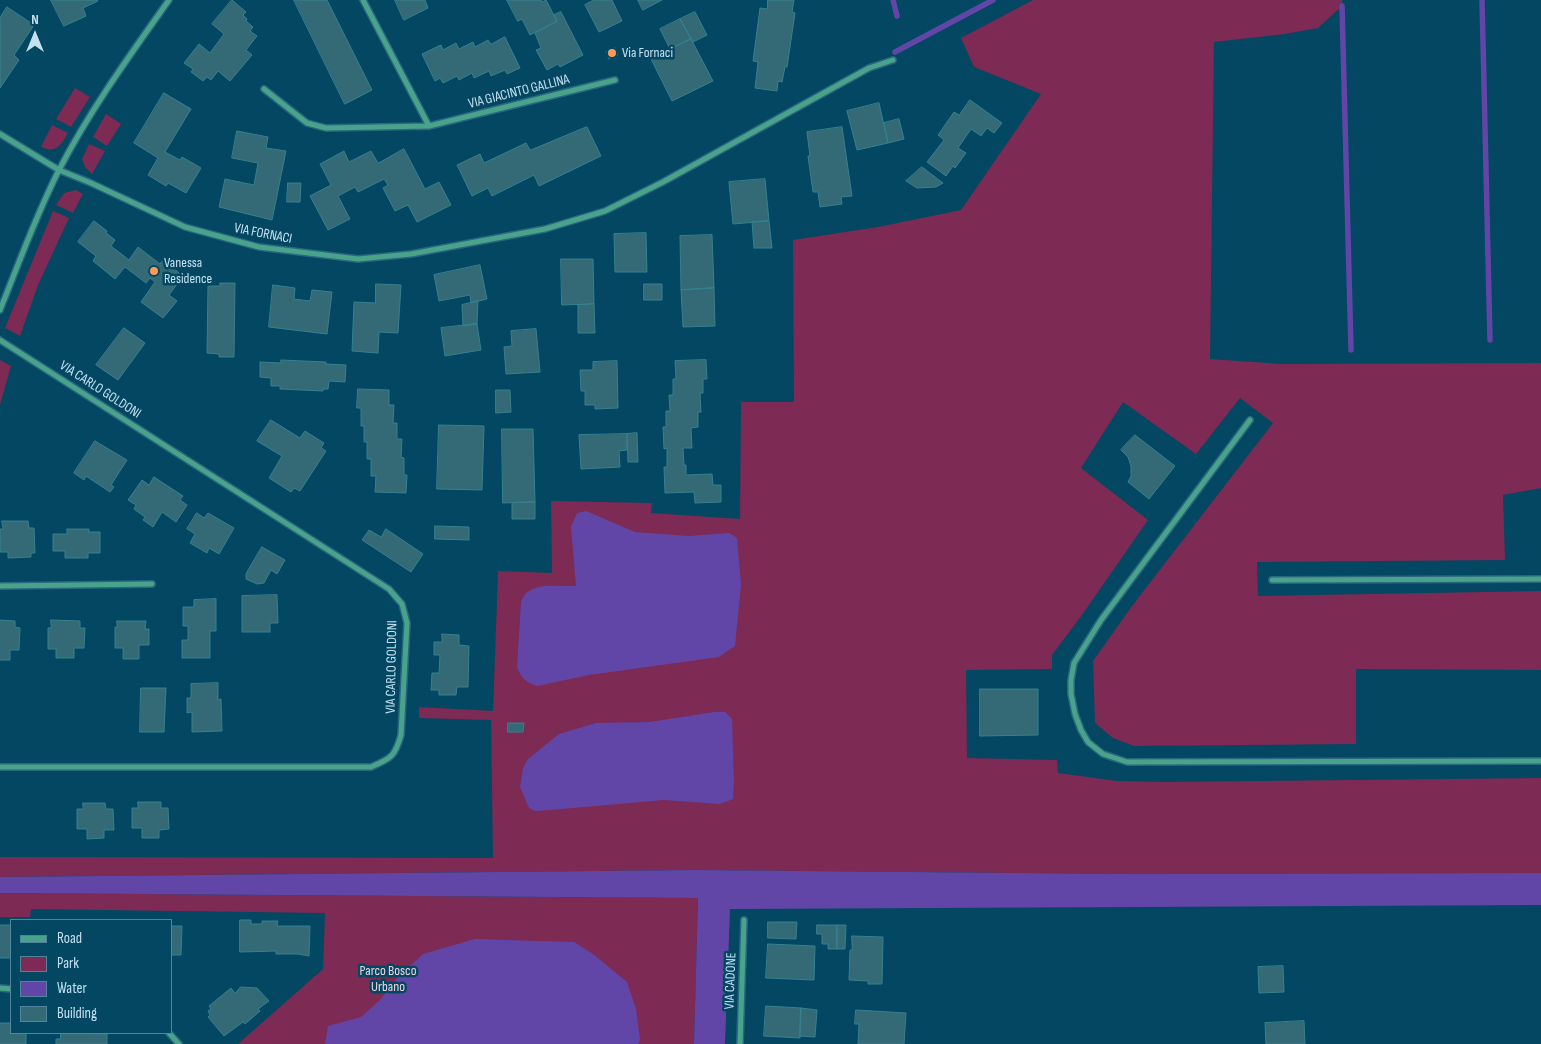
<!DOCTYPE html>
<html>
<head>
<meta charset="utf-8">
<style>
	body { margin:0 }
	#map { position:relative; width:1541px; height:1044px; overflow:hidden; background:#034762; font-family:"Sofia Sans Condensed",sans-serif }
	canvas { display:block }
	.legend { position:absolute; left:10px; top:919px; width:162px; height:115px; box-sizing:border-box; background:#034762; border:1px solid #50859b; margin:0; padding:6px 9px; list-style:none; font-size:15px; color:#c4e1f1 }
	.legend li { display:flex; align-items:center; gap:10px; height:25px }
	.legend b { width:25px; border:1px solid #50859b }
	.north { position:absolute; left:10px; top:10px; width:50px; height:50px; -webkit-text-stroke:4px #034762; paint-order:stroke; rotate:0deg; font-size:14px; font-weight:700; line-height:20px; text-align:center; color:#c4e1f1 }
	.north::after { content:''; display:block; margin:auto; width:18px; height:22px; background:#c4e1f1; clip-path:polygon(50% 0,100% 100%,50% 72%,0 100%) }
</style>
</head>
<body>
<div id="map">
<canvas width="1541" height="1044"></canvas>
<ul class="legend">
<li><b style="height:6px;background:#49a38a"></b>Road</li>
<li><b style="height:14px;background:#7d2a54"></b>Park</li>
<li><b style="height:14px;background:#6146a8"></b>Water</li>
<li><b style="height:14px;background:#336a75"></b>Building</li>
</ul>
<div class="north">N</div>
</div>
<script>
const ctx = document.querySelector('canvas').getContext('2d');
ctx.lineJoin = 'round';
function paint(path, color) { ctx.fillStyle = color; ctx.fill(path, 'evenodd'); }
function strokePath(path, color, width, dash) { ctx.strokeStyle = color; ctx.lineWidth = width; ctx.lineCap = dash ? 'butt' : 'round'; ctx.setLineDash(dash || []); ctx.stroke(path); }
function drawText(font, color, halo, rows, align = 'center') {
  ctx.font = font + ' "Sofia Sans Condensed",sans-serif'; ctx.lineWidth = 5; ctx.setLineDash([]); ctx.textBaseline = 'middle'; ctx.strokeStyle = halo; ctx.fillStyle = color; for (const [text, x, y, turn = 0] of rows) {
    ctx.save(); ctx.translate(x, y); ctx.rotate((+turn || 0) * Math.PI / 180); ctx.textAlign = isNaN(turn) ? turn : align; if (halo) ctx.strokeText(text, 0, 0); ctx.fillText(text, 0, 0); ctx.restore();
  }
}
const green = new Path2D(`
	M1033,0H1342V6L1318,28L1285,34L1214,42L1210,359L1282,364L1541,363V488L1503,495L1505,560L1257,562L1258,596L1541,591V670L1356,669V744L1134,746L1113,738L1095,723L1093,661L1132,606L1273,423L1240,398L1196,454L1123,402L1081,468L1148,520L1082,615L1052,655V669L966,670L967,758L1057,760L1058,773L1117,781L1164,782L1541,778V873L1120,874L696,870L0,877V857L493,858L491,720L419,718V707L493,711L498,571L552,573L551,501L652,503L651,513L740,519L741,402H794L793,240L878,227L961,210L1041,94L974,67L961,38Z
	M75,88L90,97L71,127L56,119Z
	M106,114L121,124L107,146L93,137Z
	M52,125L68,133C61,145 56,154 41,147Z
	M89,144L105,151L92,174L85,167L82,159Z
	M76,190L83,194L73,213L56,205L64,193Z
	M53,211L69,218L38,285L20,336L5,328Z
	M0,360L11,366L0,405Z
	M0,893L698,898L694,1044H238L323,969L325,913L31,909L30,917H0Z`);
const water = new Path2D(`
	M586,511L635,532L689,536L729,533L737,538L741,585L735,646L719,657L589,675L537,686C526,682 521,678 517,667L521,603C527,580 557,587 576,586L571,527L577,513Z
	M714,712H725L732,719L734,784L733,799L720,804L664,800L550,810L535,811L529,808L520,787L523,768L528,759L559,734L596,723L650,722Z
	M696,870L1120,874L1541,873V905L730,909L725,1044H694L698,898L0,893V877Z
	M475,939L574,942L593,954L627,982L636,1009L640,1040L638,1044H325L328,1026L361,1017L380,1000L398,977L423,954Z`);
const stream = new Path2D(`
	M893,0L897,16
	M1482,0L1490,340
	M1342,6L1351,350
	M895,52L993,0`);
const building = new Path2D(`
	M51,0H97L98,1L83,8L86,16L64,26Z
	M232,0L246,12L243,15L247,19L246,21L253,27L250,31L257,36L246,50L252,55L230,81L218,71L211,80L207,77L203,81L191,72L193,69L184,63L199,44L210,53L224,34L212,24Z
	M294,0H327L372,90L345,104Z
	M395,0H425L428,8L404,20Z
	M507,0H541L542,2L546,0L557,21L530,35L522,19L518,21Z
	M594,0H612L622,21L599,32L585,5Z
	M638,0H662L643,10Z
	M768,0H794L792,12L795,13L787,67H785L782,82L778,81L777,91L755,88L758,62L753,61L760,8L767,9Z
	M7,7L34,25L14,55L19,60L0,88V18Z
	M561,12L583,55L560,67L558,64L547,70L536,50L541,48L535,33L557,21L554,15Z
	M695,12L707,35L693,42L680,19Z
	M680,19L691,39L670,49L660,29Z
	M505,37L520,68L507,74L505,70L491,76L489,71L474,78L472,73L459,80L457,76L443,83L440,78L435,81L422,54L441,45L443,50L456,43L459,49L473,42L475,47L488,40L491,44Z
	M691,39L713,81L672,101L651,59Z
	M615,48L618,55L609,59L606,52Z
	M164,93L191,109L165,152L180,160L182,157L201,168L186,193L168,183L166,186L148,175L158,158L134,143Z
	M970,100L1002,123L994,133L987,128L981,136L971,129L958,148L966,153L955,168L953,166L946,176L927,162L944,140L938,135L954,112L959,115Z
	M879,103L888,143L857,150L847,111Z
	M899,119L904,139L888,143L884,123Z
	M587,127L601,156L539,186L534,175L492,196L488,188L472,196L457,165L480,154L484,163L526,143L530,150Z
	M842,127L852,196L841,197L842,204L820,207L818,192H813L808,156H810L807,132Z
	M237,131L268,137L266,148L286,151L272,220L219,207L225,179L254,185L258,163L232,158Z
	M404,149L425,189L439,182L451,205L417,222L408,205L395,211L383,188L388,185L384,179L358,192L355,187L338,196L350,219L328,230L310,196L331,185L320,164L344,151L349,162L371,151L378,163Z
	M922,167L943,183L936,187L917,188L906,181Z
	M765,179L769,221L733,224L729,182Z
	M288,183H301L300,202H287Z
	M94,221L107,231L106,233L115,240L111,246L129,260L138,247L160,264L163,260L183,276L169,295L177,301L163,318L141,302L155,282L150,278L146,283L125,267L115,279L93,261L96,256L78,242Z
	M769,221L772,248H754L752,222Z
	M646,233L647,272H615L614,234Z
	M712,235L714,288L681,290L680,236Z
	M561,259H593L594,304L562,305Z
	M480,265L487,299L471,303L470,295L439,301L434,275Z
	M220,283H235L234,357H219V354L207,353L208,286H220Z
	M376,284L401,285L398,333L379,332L378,353L352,351L354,302L375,303Z
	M644,284H662V300H644Z
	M273,285L295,288L294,299L310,301L312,290L332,292L327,334L269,327Z
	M714,288L715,326L683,327L681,290Z
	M478,301L477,324L463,326L462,305Z
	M594,304L595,333H578V305Z
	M477,324L481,350L445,356L441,328Z
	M124,328L145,343L118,380L96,365Z
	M536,329L540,372L506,374L504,347L512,346L511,331Z
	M281,360L326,362V364L346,365L345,382L329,381L328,389H323V391L280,389V386H271V378L260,377V362L281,363Z
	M706,360L707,379H703V393H700L701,412H698V427L691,428L692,448H683L684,465H686V475L712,474L713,485H721V502L695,503L694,492L665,493L664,467H667V448L664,449L663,427H666V411H670L669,395H673V379H676L675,361Z
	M617,361L618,408L595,409V405H585V391H581L580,370H593V362Z
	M358,389L389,390V405H394L393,423H397V439H402L401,457L404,458V475H407L406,493L375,492L376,476H371V459H367V442H364V426H361V408H357Z
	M496,390H510L511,412L496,413Z
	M271,420L300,438L305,431L324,443L321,448L326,451L300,491L294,488L291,492L269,478L282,456L257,441Z
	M439,425L484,426L482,490L437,489Z
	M502,429H533L535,502L503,503Z
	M637,433L638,462H628L627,434Z
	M627,434V450L619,451L620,467L581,469L579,435Z
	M1135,435L1175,466L1149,499L1128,482L1131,476V466L1128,457L1121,450Z
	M95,441L127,460L111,485L114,487L110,492L86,476L84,480L74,473Z
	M154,477L183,496L180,500L187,505L176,522L162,512L153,527L143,520L145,517L134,509L136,505L128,500L142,480L149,485Z
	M535,502V519H512V503Z
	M197,513L204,518L208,513L234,528L219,554L209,548L207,553L190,543L195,534L187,529Z
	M2,521H28L29,528H34L35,553H31V557L8,558V552H0V529H3Z
	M435,526L469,527V540L435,539Z
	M67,529H89V532H100V553H88V558H65V551H53V534H67Z
	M386,529L423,554L411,572L362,540L369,530L381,537Z
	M262,547L285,560L277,574L271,570L264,583L257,584L246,579V574Z
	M277,595L278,623H270V632H242V596Z
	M216,599V631H210V658H182V640H188V626H183V607H194V600Z
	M0,620L15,621V627L20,628L19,650H10V660H0Z
	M51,620L80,621V628H85L84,648H74V658H56V649H48V628H51Z
	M117,621H146L145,629H149V645H139V659H123V648H115V627H117Z
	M442,634L459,635V645L469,646L468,687H457L456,695H439V690H431L432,673H439L440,655H434V642H442Z
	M218,683V700L221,699L222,731L192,732V712L187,713V698H191V684Z
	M141,688H166L164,732H140Z
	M980,689H1038V735L980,736Z
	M508,723H524L523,732H508Z
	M138,802H161V808H168L169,829L159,830V838H142V828H132V808H138Z
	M83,803H105L106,809H113L114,830H104V838L87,839V829H77V809H83Z
	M240,920H251V924H262V921H278L277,926H310L309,956L298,954H276V951L240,952Z
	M768,922H797L796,939L768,938Z
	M0,925H11V958H0Z
	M817,925H837V949H828V944H822V934H817Z
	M837,925H846L845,949H837Z
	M171,926H182L181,955H171Z
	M852,936L883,937L882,984H868V981L849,980L850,950H852Z
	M768,944L815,946L814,980L766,978Z
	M1283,966L1284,992L1259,993L1258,967Z
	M241,987L257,988L269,1001L258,1009L260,1011L245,1024L243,1022L224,1036L208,1017L210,1015L208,1011L211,1009L209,1006L231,988L235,993Z
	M766,1006L801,1008L800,1038L764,1036Z
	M801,1008L817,1010L815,1037L800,1036Z
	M856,1010L906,1013L904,1044H858L859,1024H855Z
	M1304,1021L1305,1044H1266L1265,1023Z
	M0,1023H11V1033H26V1044H0Z
	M61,1033L107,1034V1044H56V1039H60Z`);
const minor = new Path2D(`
	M363,0L429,126
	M264,89L307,123L326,128L429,126L615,80
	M0,134L59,170L91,183L185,227L259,247L358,259L411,254L545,229L605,211L663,182L869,68L893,60
	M0,310C19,263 36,215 59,170C90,110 130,55 169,0
	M0,340L389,589L402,604L407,623L401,735C395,756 392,758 371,767H0
	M1250,420L1101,620L1074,663L1071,680V694L1075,714L1081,730L1088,742L1103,754L1127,762L1541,761
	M1272,580L1541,579
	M0,586L152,584
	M0,988L11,989
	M169,1033L179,1044
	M740,1044L744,920`);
const markers = [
	[612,53,5,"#ff9b59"],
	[154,271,5,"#ff9b59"]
];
const poiNames = [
	["Via Fornaci",622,53],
	["Vanessa",164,263],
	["Residence",164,279]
];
const streetNames = [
	["VIA GIACINTO GALLINA",519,92,-14],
	["VIA FORNACI",263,234,11],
	["VIA CARLO GOLDONI",100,390,33],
	["VIA CARLO GOLDONI",392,667,-89],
	["VIA CADONE",731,981,-88]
];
const parkNames = [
	["Parco Bosco",388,971],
	["Urbano",388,987]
];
paint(green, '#7d2a54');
paint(water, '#6146a8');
strokePath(stream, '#6146a8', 5.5);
paint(building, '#336a75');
strokePath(building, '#37818f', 1);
strokePath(minor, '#2a667f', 8);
strokePath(minor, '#49a38a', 5);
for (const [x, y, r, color] of markers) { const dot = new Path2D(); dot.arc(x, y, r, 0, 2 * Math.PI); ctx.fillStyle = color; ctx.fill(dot); strokePath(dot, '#034762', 2); }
drawText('14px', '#c4e1f1', '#034762', poiNames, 'left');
drawText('14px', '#c4e1f1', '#034762', streetNames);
drawText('14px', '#f2d4e0', '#034762', parkNames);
</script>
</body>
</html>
